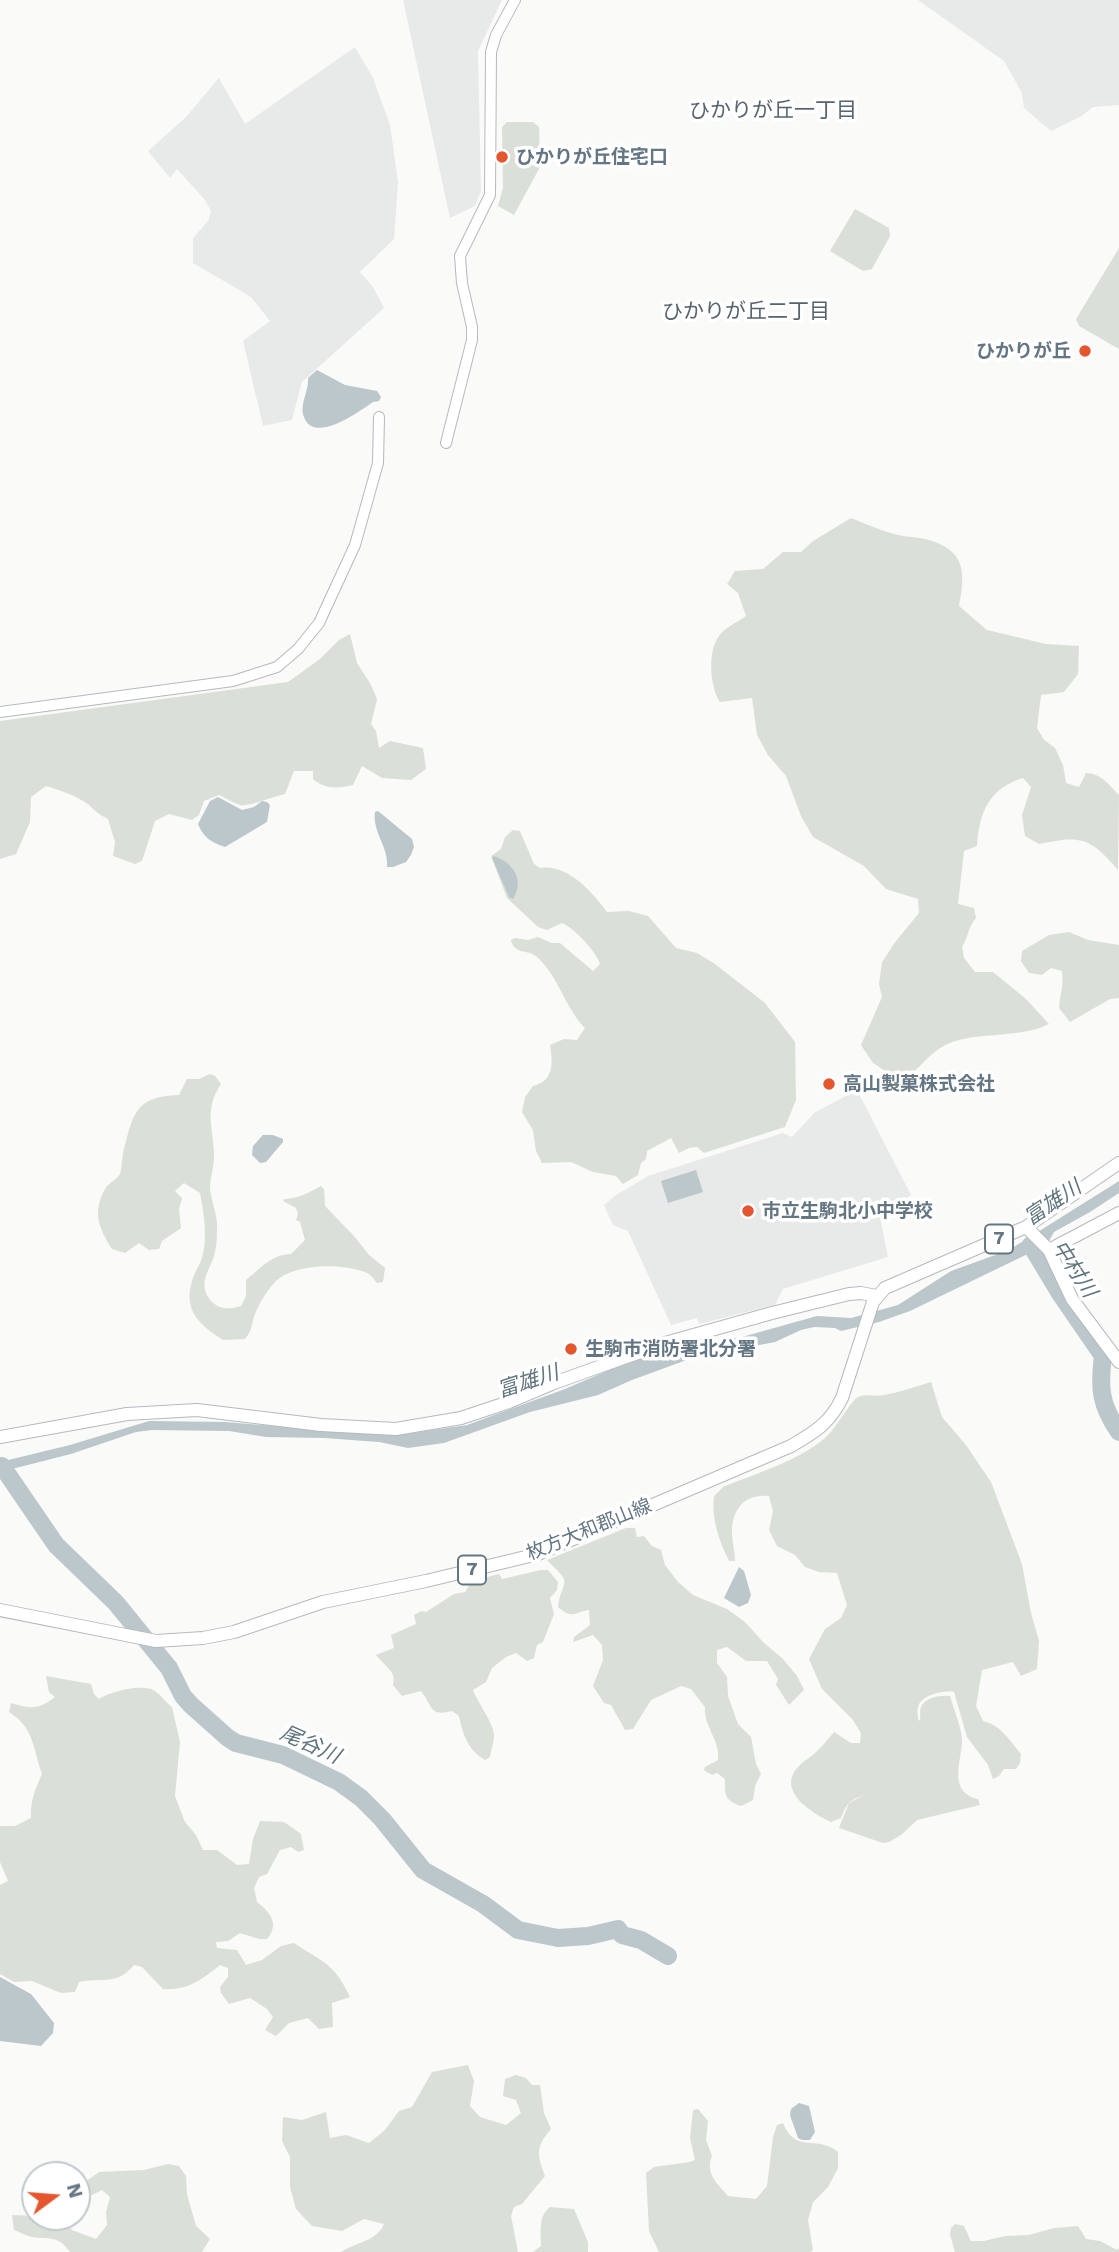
<!DOCTYPE html>
<html>
<head>
<meta charset="utf-8">
<style>
	body { margin:0 }
	#map { position:relative; width:1119px; height:2252px; overflow:hidden; background:#fafaf8; font-family:"Work Sans",sans-serif }
	canvas { display:block }
	.north { position:absolute; left:21px; top:2161px; width:70px; height:70px; box-sizing:border-box; background:#fff; border:2px solid #c1c8cd; border-radius:50%; rotate:74deg; font-size:19px; font-weight:700; line-height:28px; text-align:center; color:#657683 }
	.north::after { content:''; display:block; margin:auto; width:24px; height:32px; background:#e4572e; clip-path:polygon(50% 0,100% 100%,50% 72%,0 100%) }
</style>
</head>
<body>
<div id="map">
<canvas width="1119" height="2252"></canvas>
<div class="north">N</div>
</div>
<script>
const ctx = document.querySelector('canvas').getContext('2d');
ctx.lineJoin = 'round';
function paint(path, color) { ctx.fillStyle = color; ctx.fill(path, 'evenodd'); }
function strokePath(path, color, width, dash) { ctx.strokeStyle = color; ctx.lineWidth = width; ctx.lineCap = dash ? 'butt' : 'round'; ctx.setLineDash(dash || []); ctx.stroke(path); }
function drawText(font, color, halo, rows, align = 'center') {
  ctx.font = font + ' "Work Sans","Noto Sans JP",sans-serif'; ctx.lineWidth = 7; ctx.setLineDash([]); ctx.textBaseline = 'middle'; ctx.strokeStyle = halo; ctx.fillStyle = color; for (const [text, x, y, turn = 0] of rows) {
    ctx.save(); ctx.translate(x, y); ctx.rotate((+turn || 0) * Math.PI / 180); ctx.textAlign = isNaN(turn) ? turn : align; if (halo) ctx.strokeText(text, 0, 0); ctx.fillText(text, 0, 0); ctx.restore();
  }
}
const built = new Path2D(`
	M403,0H502L478,51L481,191L475,206L450,218Z
	M918,0H1119V105L1093,107L1080,117L1051,131L1024,108L1022,93L1004,61Z
	M355,47L373,78L390,125L398,182L394,239L360,272L373,287L384,308L302,382L292,420L263,426L243,341L270,321L251,297L193,263V238L208,221L211,211L205,200L177,169L170,178L148,151L186,117L219,78L245,124Z
	M857,1090L911,1195L880,1217L888,1257L783,1289L775,1305L699,1324L697,1318L671,1325L628,1231L613,1225L604,1205L616,1195L648,1176L783,1133L792,1137L814,1113Z`);
const green = new Path2D(`
	M507,122H533L539,127L540,167L514,215L498,206L503,188L502,127Z
	M855,209L889,228L890,236L872,269L863,271L830,251Z
	M1119,248V349L1079,326L1076,319Z
	M851,518C866,524 882,531 898,535C907,537 916,537 925,539C965,549 966,571 959,606L987,630L1046,644L1079,646L1078,674L1064,692L1041,695L1037,728L1044,740L1055,748L1063,765L1066,783L1079,787L1086,773C1101,773 1110,786 1119,795L1118,870C1090,837 1081,835 1039,844L1025,836L1022,815L1031,787L1023,778C989,788 979,813 977,846L964,851L958,904L974,908L976,918C968,927 968,938 962,947L964,958L975,972H993L1026,999L1049,1024C1017,1040 969,1030 942,1047C922,1059 918,1075 894,1082L887,1072L873,1063L861,1045L882,997L879,984L882,962L896,941L919,913L918,899L886,889L864,866L813,837L801,816L786,776L768,755L757,735L752,698L720,702C710,687 707,652 719,636C724,628 738,622 746,616L738,593L727,584L735,571L763,569L783,552H801L813,541Z
	M350,634L357,663L370,683L377,699L371,724L376,731L379,748L390,741L423,748L426,769L411,780L382,778L362,766L353,785C338,788 326,790 313,779V771H294L285,794C274,796 249,807 240,805C233,803 226,798 219,795L204,801L199,815L192,820L169,814L155,821L142,861L135,864L113,856L115,842L108,819C100,815 95,811 89,805C77,796 60,790 46,786L31,797L30,822L16,854L0,859V721L288,682L320,659L339,640Z
	M513,830L520,831L534,864L540,868C568,864 591,891 607,912L629,911L648,916L676,948L697,953L715,964L765,1003L795,1042L796,1100L785,1127L704,1153L697,1147L689,1148L679,1153L671,1138L647,1151L646,1159L641,1163L638,1175L623,1184L616,1176L593,1172L571,1162L542,1163L536,1151L533,1130L522,1112L525,1097L533,1086C554,1081 553,1063 550,1045L564,1039L577,1040L585,1028C565,1008 559,977 537,957C528,949 514,955 511,940L515,938L528,940L538,937L552,943H560L593,971L600,964C596,951 574,928 562,923L547,930L538,927L507,898L491,856L501,849L505,837Z
	M1069,932L1088,940L1119,945V998L1110,999L1070,1022L1059,1008C1060,994 1064,986 1062,971L1051,968L1042,975L1029,973L1021,961L1022,951L1049,935Z
	M210,1074L215,1076L221,1084C203,1111 214,1128 214,1156C214,1167 210,1178 210,1188C211,1201 217,1213 217,1225C217,1234 217,1244 215,1252C212,1268 198,1280 208,1297C217,1310 228,1310 241,1306L246,1296V1280C260,1269 272,1254 291,1254L305,1240L300,1222L296,1220L298,1214L296,1208L283,1201L284,1199C298,1199 310,1192 321,1186L324,1189L325,1206L354,1236L369,1255L385,1268L383,1282L377,1283C374,1279 370,1274 365,1272C342,1263 293,1263 275,1282C267,1290 256,1308 253,1320C251,1329 251,1331 245,1339L223,1340C198,1324 182,1309 193,1278C195,1271 200,1265 202,1258C208,1236 204,1214 200,1193L184,1183L175,1191L182,1198L179,1209L181,1228L162,1241L159,1249L149,1250L139,1243L125,1253L112,1249C99,1228 92,1213 105,1189C108,1183 117,1180 120,1174C122,1168 122,1159 123,1153C133,1115 134,1096 179,1095L187,1079H199Z
	M931,1382L942,1417L966,1445L991,1482L1022,1564L1031,1613L1039,1641L1037,1669L1021,1676L1013,1662L982,1670L976,1706L983,1721C1001,1725 1010,1741 1021,1754L1020,1763L1016,1769H1004L999,1776L993,1779L988,1765L967,1737L954,1692C944,1690 921,1695 918,1707C917,1711 918,1715 918,1719L920,1721C921,1716 919,1712 921,1707C925,1697 941,1695 950,1696C953,1708 962,1728 962,1740C962,1760 947,1792 978,1799L980,1805L917,1820L901,1835L889,1842L883,1843L839,1828L849,1803L864,1795C847,1802 848,1802 841,1818L831,1822C812,1813 776,1791 798,1767C803,1761 810,1758 815,1753C822,1747 828,1739 834,1732L851,1743H860L861,1733L853,1720L822,1689L809,1659L825,1629L841,1618L847,1605L837,1573L819,1572L805,1567L795,1555L777,1546L769,1530L773,1511L769,1496C744,1494 732,1509 732,1533C732,1542 735,1551 735,1561H729C719,1541 711,1518 714,1496L723,1487C755,1474 798,1461 825,1438C836,1429 851,1400 858,1397C865,1393 875,1397 884,1395C900,1392 915,1387 931,1382Z
	M626,1528H635L637,1537L644,1536L652,1546L661,1550L665,1565L678,1582L693,1595L727,1609L745,1622L763,1642L783,1659L797,1676L804,1690L789,1705L776,1685L778,1679L767,1661H746L727,1647L717,1650V1663L727,1677L728,1696L738,1724L751,1737L756,1764L761,1774L755,1786L753,1800L741,1806C724,1800 725,1795 725,1779L717,1773L712,1775L704,1770L705,1767L718,1760C721,1741 703,1726 705,1707L691,1689L681,1686L651,1700L633,1729L625,1730L611,1705L604,1703L593,1686L603,1660L602,1645L593,1635L573,1642L574,1637L590,1625L589,1610C574,1612 573,1620 558,1607C563,1576 574,1587 547,1560Z
	M541,1570H548L558,1582L557,1590L550,1598L554,1614L543,1642L537,1645L534,1658L527,1661L516,1653L506,1657L492,1668L486,1682L473,1690C478,1703 494,1724 494,1735C494,1742 491,1750 490,1757L485,1760C468,1750 463,1735 459,1716L452,1711C429,1717 433,1706 421,1691L402,1696L393,1685C397,1671 384,1666 376,1655L394,1648L391,1635L416,1624L414,1615L421,1611L426,1612L454,1594L465,1592L472,1581L499,1574L502,1579Z
	M46,1676L91,1684L94,1694L99,1699C110,1692 142,1683 155,1691C161,1695 165,1702 172,1707L180,1742L175,1796L185,1822L196,1835L203,1850H217L237,1865L249,1864L253,1839L260,1821L284,1822L301,1834L304,1850L298,1852L291,1847L280,1850L267,1874L259,1877L254,1888L257,1902C270,1912 280,1924 267,1939H259L240,1933L228,1941L216,1942L217,1948L237,1950L246,1965L262,1960L281,1946L294,1943C324,1963 334,1963 350,1997L332,2003L333,2027L319,2029L308,2018L289,2023L276,2036L265,2030L273,2017L267,2009L250,1998L229,2004L221,1993L220,1987L228,1977V1968L220,1965C203,1979 187,1991 163,1989L142,1967L134,1965C117,1986 103,1977 79,1982L75,1992L61,1993L32,1981L14,1982L0,1974V1885L8,1881L0,1862V1826H15L31,1818C30,1802 35,1789 42,1774C33,1749 34,1727 9,1712L11,1703C31,1709 38,1710 55,1697L49,1692Z
	M468,2065L474,2081L470,2106L480,2117L506,2125L521,2113L516,2100L503,2096L505,2079L516,2075L526,2078L532,2085H540L544,2113L551,2129C535,2148 537,2154 545,2176L522,2204L514,2207L511,2216L518,2252H341C356,2242 376,2242 384,2224L364,2219L342,2231L312,2226L296,2209L290,2187V2157L282,2141L283,2117L302,2120L326,2112L330,2138L346,2135L369,2143L385,2130L399,2111L412,2107L432,2072Z
	M698,2109L708,2121L706,2140L712,2156C705,2174 717,2183 728,2196L756,2199L767,2186L773,2137L777,2125L783,2123C796,2155 817,2134 838,2152V2168L828,2187L813,2202L808,2220L813,2250L810,2252H659L649,2231L646,2173L654,2167L690,2162L695,2160L690,2138L693,2110Z
	M168,2164L179,2166L186,2176L187,2194L196,2226L210,2239L202,2252H70C57,2234 50,2240 32,2237C26,2236 20,2232 14,2230L12,2215L62,2217L72,2230L96,2239L107,2225L106,2212L110,2197L102,2190L92,2195L82,2196L81,2185L99,2172L144,2170Z
	M550,2207L574,2209L588,2242V2252H533L541,2246C541,2232 538,2216 550,2207Z
	M955,2224L964,2226L971,2241H984L1005,2236L1029,2235L1054,2228L1078,2226L1086,2239L1100,2241L1117,2250L1119,2248V2252H955L950,2235L951,2228Z`);
const water = new Path2D(`
	M317,370L345,385L377,391L381,397L379,401L373,402C360,411 314,445 304,417C299,405 309,391 308,378Z
	M218,797L242,810L254,807L262,801L267,802L270,805L267,822L225,847C211,842 204,838 198,824L210,801Z
	M378,811L412,839L414,847L411,855L406,862L393,867H387C389,847 372,832 375,812Z
	M494,856C513,863 525,879 513,899L509,897L492,858Z
	M263,1135H273L283,1139V1142L266,1162L260,1163L252,1155L253,1146Z
	M696,1170L703,1192L668,1203L661,1181Z
	M1119,1181V1193L1090,1212L1054,1232L1049,1241L1040,1248L910,1311L879,1322L841,1331L835,1328L814,1327L801,1330L775,1342L692,1358L632,1380L598,1395L530,1412L444,1443L408,1448L379,1442L324,1438L266,1437L229,1431L152,1430L136,1432L71,1454L0,1472V1462L70,1445L149,1421L225,1422L371,1434L397,1435L467,1425L565,1389L623,1364L679,1347L742,1337L817,1316L851,1318L898,1305L951,1271L1009,1250Z
	M739,1567L744,1571L751,1595L748,1603L739,1607L724,1598Z
	M0,1977L31,1994L54,2023L53,2033L41,2046L0,2041Z
	M799,2103L809,2106L815,2132L810,2140H802L798,2138L790,2115L791,2109Z`);
const river = new Path2D(`
	M1031,1245L1061,1295L1103,1356C1099,1388 1100,1404 1119,1432
	M2,1466L56,1545L116,1603L169,1668L183,1696L191,1705L228,1738L236,1743L283,1755L339,1782L361,1798L382,1819L423,1870L483,1904L518,1930L558,1938L588,1936L618,1929L622,1935L641,1940L668,1956`);
const secondary = new Path2D(`
	M446,443L472,340V327L462,283L460,256L490,195L491,52L496,35L515,0
	M0,712L233,681L277,667L298,649L319,623L355,545L378,463L379,417`);
const primary = new Path2D(`
	M1026,1227L1049,1250L1072,1299L1119,1362
	M1049,1250L1119,1213
	M0,1437L127,1414L197,1410L321,1425L396,1429L461,1418L509,1402L554,1383L665,1343L772,1313L849,1294L861,1293L876,1296
	M0,1610L156,1641L203,1638L234,1632L323,1602L426,1581L538,1554L791,1446C815,1432 830,1423 842,1398L873,1302L885,1288L1026,1227L1119,1163`);
const markers = [
	[502,157,7,"#e4572e"],
	[1085,351,7,"#e4572e"],
	[829,1084,7,"#e4572e"],
	[748,1211,7,"#e4572e"],
	[571,1349,7,"#e4572e"]
];
const shields = [
	[999,1239,28],
	[472,1570,28]
];
const shieldNames = [
	["7",999,1239],
	["7",472,1570]
];
const poiNames = [
	["ひかりが丘住宅口",516,157],
	["ひかりが丘",1071,351,"right"],
	["高山製菓株式会社",843,1084],
	["市立生駒北小中学校",762,1211],
	["生駒市消防署北分署",585,1349]
];
const streetNames = [
	["枚方大和郡山線",589,1530,-22]
];
const neighbourhoodNames = [
	["ひかりが丘一丁目",773,111],
	["ひかりが丘二丁目",746,312]
];
const waterNames = [
	["富雄川",1053,1203,-34],
	["中村川",1074,1269,57],
	["富雄川",528,1382,-18],
	["尾谷川",310,1745,24]
];
paint(built, '#e8e9e9');
paint(green, '#dadfd7');
paint(water, '#bbc7cb');
strokePath(river, '#bbc7cb', 18);
strokePath(secondary, '#b3babf', 12);
strokePath(primary, '#b5babe', 14);
strokePath(secondary, '#fff', 10);
strokePath(primary, '#fff', 12);
for (const [x, y, r, color] of markers) { const dot = new Path2D(); dot.arc(x, y, r, 0, 2 * Math.PI); ctx.fillStyle = color; ctx.fill(dot); strokePath(dot, '#fff', 2.5); }
for (const [x, y, w] of shields) { const box = new Path2D(); box.roundRect(x - w / 2, y - 14.5, w, 29, 5); ctx.fillStyle = '#fff'; ctx.fill(box); strokePath(box, '#657683', 2); }
drawText('bold 18px', '#657683', null, shieldNames);
drawText('bold 19px', '#657683', '#fff', poiNames, 'left');
drawText('19px', '#657683', '#fff', streetNames);
drawText('21px', '#57646e', '#fff', neighbourhoodNames);
drawText('italic 21px', '#60757c', '#fff', waterNames);
</script>
</body>
</html>
